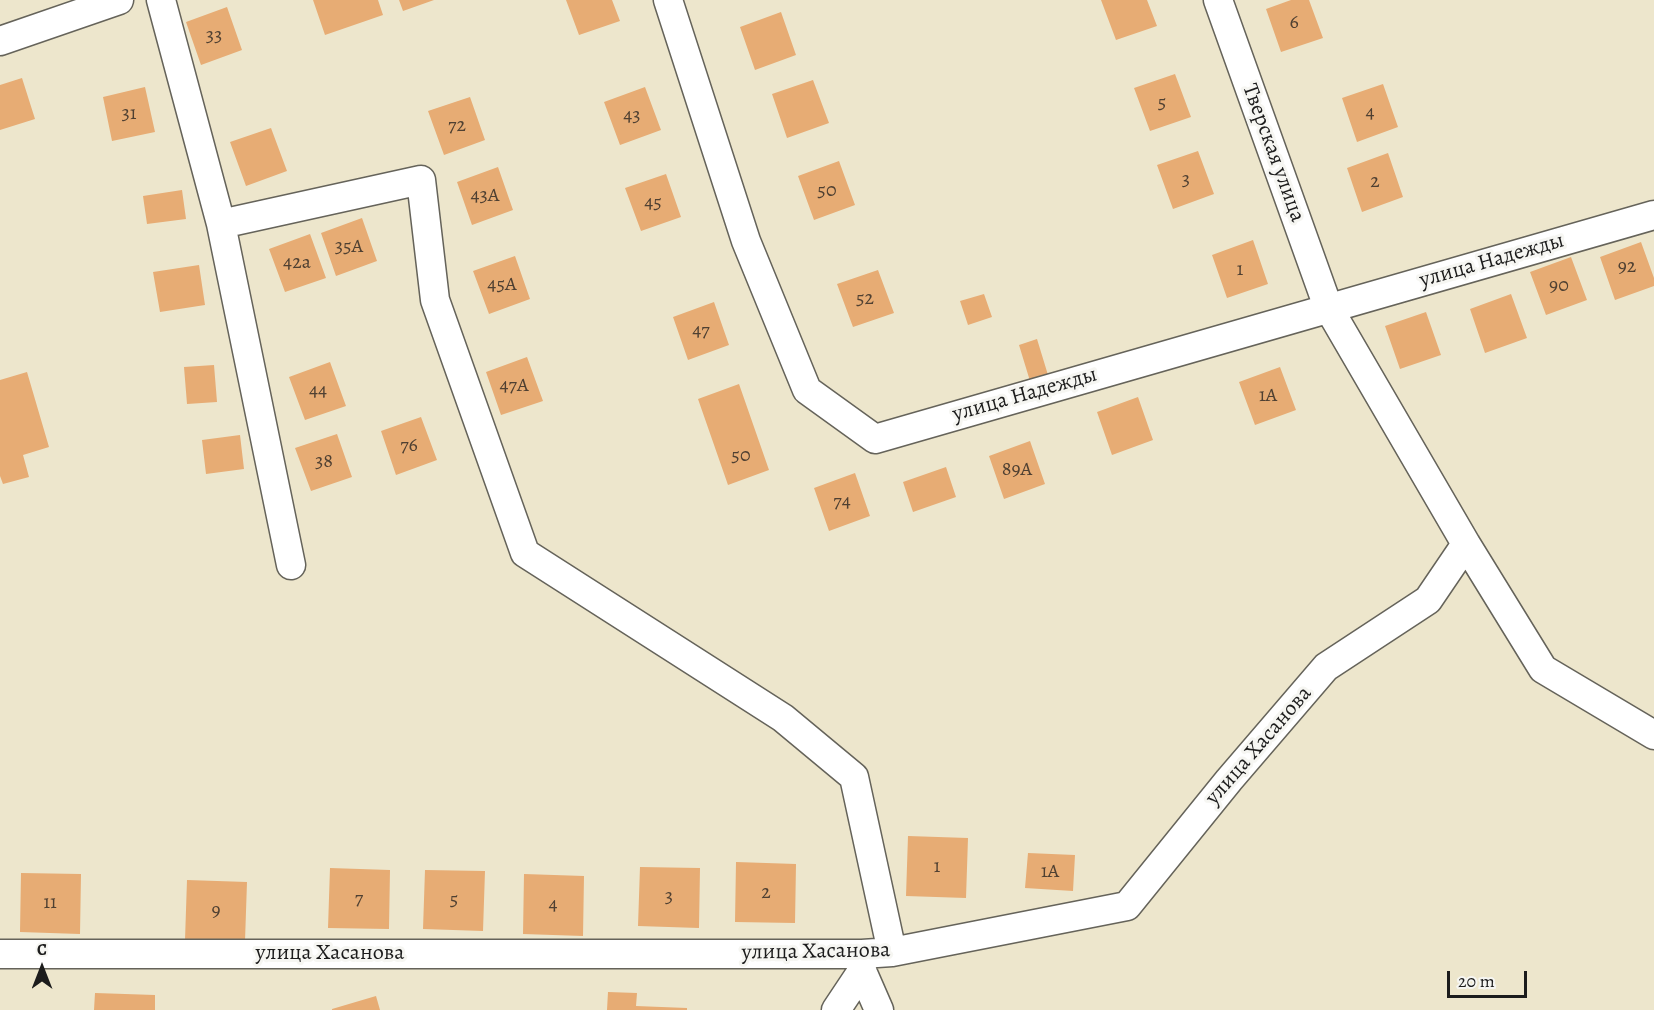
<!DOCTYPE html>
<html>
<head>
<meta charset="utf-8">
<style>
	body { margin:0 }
	#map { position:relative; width:1654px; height:1010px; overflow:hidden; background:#ede6cc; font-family:Alegreya,serif }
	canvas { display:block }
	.north { position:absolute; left:12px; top:938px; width:60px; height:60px; -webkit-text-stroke:4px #f6f6f2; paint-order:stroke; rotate:0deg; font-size:16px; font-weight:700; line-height:24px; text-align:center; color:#1c1c1c }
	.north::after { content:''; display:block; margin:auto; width:21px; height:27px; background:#1c1c1c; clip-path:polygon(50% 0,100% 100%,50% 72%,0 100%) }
	.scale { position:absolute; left:1447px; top:971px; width:80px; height:27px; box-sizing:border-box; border:3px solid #1c1c1c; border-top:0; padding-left:8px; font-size:18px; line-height:21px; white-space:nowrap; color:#1c1c1c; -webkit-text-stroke:4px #f6f6f2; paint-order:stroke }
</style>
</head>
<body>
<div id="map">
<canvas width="1654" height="1010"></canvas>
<div class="north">С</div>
<div class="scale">20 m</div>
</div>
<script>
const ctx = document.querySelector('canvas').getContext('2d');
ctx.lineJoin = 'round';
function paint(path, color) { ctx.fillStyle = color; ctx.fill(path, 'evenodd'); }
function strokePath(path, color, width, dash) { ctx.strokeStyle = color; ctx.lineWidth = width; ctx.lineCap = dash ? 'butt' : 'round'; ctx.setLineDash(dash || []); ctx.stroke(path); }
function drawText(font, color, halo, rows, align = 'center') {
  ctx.font = font + ' Alegreya,serif'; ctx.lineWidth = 6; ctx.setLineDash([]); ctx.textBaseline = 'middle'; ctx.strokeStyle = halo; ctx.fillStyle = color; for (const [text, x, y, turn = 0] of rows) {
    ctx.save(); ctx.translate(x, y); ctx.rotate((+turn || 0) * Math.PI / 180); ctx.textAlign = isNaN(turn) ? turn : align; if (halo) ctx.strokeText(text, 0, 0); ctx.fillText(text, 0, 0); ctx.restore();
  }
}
const building = new Path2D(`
	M313,0H378L383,15L325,35Z
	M399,0H434L403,11Z
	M566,0H612L620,21L579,35Z
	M1101,0H1147L1157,26L1116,40Z
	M1291,0H1309L1323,38L1281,52L1266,9Z
	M227,7L242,50L201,65L186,22Z
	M781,12L796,55L755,70L740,27Z
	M1175,74L1191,117L1150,131L1134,88Z
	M22,78L35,119L0,130V85Z
	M813,80L829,123L787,138L772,94Z
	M1383,84L1398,127L1357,142L1342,98Z
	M145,87L155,132L112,141L103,97Z
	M645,87L661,130L620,145L604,102Z
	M470,97L485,140L444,155L428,111Z
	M271,128L287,171L246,186L230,142Z
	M1198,151L1214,194L1173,209L1157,165Z
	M1388,153L1403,197L1362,212L1347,168Z
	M839,161L855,205L814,220L798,176Z
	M498,167L513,210L472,225L457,182Z
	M666,174L681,217L641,231L625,188Z
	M182,190L186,219L147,224L143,196Z
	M362,218L377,261L336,276L321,233Z
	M310,234L326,278L285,292L269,249Z
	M1253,240L1268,284L1227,298L1212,255Z
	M1641,242L1654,278V286L1615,300L1600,257Z
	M515,256L530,299L489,314L473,271Z
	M1571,257L1587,300L1546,315L1530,272Z
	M199,265L205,305L160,312L153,272Z
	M878,270L894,313L853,327L837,284Z
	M984,294L992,317L968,325L960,301Z
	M1511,294L1527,338L1485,353L1470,309Z
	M714,302L729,345L688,360L673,317Z
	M1426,312L1441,355L1400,369L1385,326Z
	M1037,339L1048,375L1030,381L1019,345Z
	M527,357L543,401L501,415L486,372Z
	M330,362L346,406L305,420L289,377Z
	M214,365L217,402L187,404L184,367Z
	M1280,367L1296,410L1255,425L1239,382Z
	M27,372L49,447L23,455L29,477L3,484L0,476V380Z
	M739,384L769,470L728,485L698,399Z
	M1138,397L1153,440L1112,455L1097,412Z
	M421,417L437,460L396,475L381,431Z
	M337,434L352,477L311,491L295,448Z
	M240,435L244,469L206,474L202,440Z
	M1030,441L1045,484L1004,499L989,456Z
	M946,467L956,497L913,512L903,482Z
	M855,473L870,516L829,531L814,488Z
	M908,836L968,838L966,898L906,896Z
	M1028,853L1075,855L1073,891L1025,888Z
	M736,862L796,864L795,923L735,922Z
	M640,867L700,868L699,928L638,926Z
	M330,868L390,870L389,929L328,928Z
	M425,870L485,871L483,931L423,929Z
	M21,873L81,874L80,934L20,932Z
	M524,874L584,876L583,936L523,934Z
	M187,880L247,882L245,941L185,940Z
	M608,992L637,993L636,1006L687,1008V1010H607Z
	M95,993L155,995V1010H94Z
	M376,996L380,1010H332V1009Z`);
const minor = new Path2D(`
	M161,0L221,224L291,565
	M668,0L746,241L807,390L875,439L1654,215
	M1218,0L1328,307L1466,544L1543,669L1654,735
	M0,41L119,0
	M221,224L421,180L435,300L525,553L783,718L854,777L892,952
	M0,954H862L892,952L1127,906L1229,780L1326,667L1428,600L1466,544
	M862,954V971L879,1010
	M836,1010L862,971`);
const numberNames = [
	["6",1294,23],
	["33",214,36],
	["5",1162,103],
	["4",1370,113],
	["31",129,114],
	["43",632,116],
	["72",457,126],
	["3",1186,180],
	["2",1375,182],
	["50",827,191],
	["43А",485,196],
	["45",653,203],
	["35А",349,247],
	["42а",297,263],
	["92",1627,267],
	["1",1240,270],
	["45А",502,285],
	["90",1559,286],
	["52",865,299],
	["47",701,331],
	["47А",514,386],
	["44",318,391],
	["1А",1268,396],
	["76",409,446],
	["50",741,456],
	["38",324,462],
	["89А",1017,470],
	["74",842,502],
	["1",937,867],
	["1А",1050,872],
	["2",766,893],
	["3",669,897],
	["7",359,899],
	["5",454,900],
	["11",50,903],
	["4",553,905],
	["9",216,911]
];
const streetNames = [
	["Тверская улица",1273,153,70],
	["улица Надежды",1492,261,-16],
	["улица Надежды",1025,395,-16],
	["улица Хасанова",1259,746,-49],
	["улица Хасанова",816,952,-1],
	["улица Хасанова",330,954]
];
paint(building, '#e7ac74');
strokePath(minor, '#65635a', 31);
strokePath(minor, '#fff', 28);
drawText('20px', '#4f4032', null, numberNames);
drawText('22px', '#1c1c1c', '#f6f6f2', streetNames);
</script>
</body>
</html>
